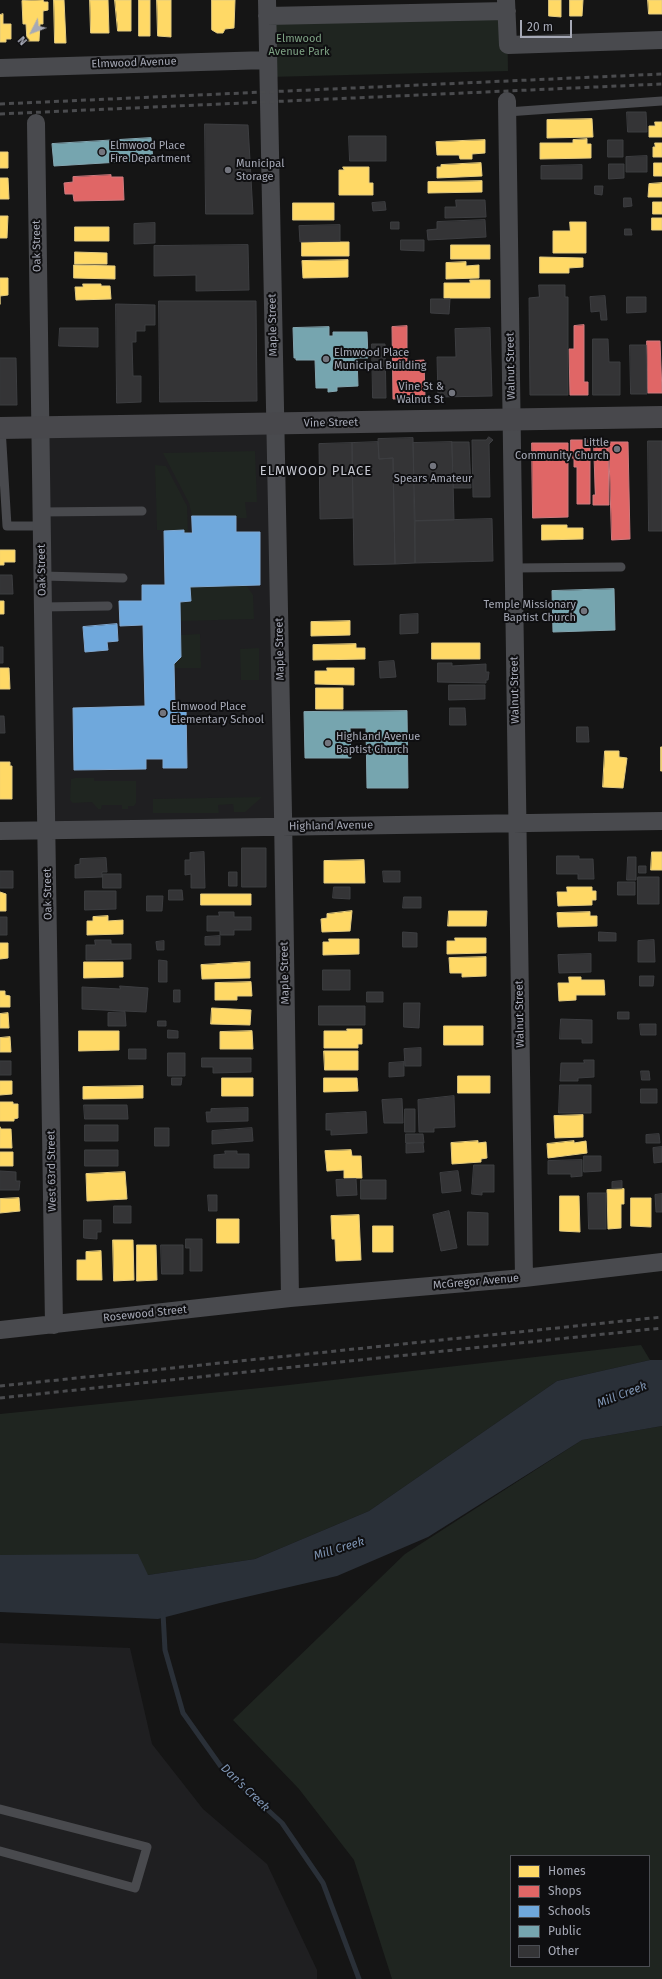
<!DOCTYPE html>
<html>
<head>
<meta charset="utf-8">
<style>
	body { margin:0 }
	#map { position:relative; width:662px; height:1979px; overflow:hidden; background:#151515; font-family:"Fira Sans",sans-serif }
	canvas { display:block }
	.legend { position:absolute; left:510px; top:1855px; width:140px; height:112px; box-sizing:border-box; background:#0f0f11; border:1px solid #4b4d53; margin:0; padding:5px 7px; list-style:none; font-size:12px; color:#a6a9b6 }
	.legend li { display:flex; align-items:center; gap:8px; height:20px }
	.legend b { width:20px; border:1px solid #4b4d53 }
	.north { position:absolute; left:12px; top:12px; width:40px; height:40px; -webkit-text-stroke:3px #0f0f11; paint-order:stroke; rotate:228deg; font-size:11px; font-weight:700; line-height:16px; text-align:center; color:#a6a9b6 }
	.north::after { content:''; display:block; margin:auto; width:14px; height:18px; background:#a6a9b6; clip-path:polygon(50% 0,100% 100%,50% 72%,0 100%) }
	.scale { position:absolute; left:520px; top:20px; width:52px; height:18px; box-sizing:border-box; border:2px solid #a6a9b6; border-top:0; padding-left:5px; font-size:12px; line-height:14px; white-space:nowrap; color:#a6a9b6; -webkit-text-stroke:3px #0f0f11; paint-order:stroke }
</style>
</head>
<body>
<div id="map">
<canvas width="662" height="1979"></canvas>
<ul class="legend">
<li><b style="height:11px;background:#ffd966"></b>Homes</li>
<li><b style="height:11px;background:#e06666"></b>Shops</li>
<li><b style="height:11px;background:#6fa8dc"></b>Schools</li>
<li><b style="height:11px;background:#76a5af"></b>Public</li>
<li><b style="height:11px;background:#343436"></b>Other</li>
</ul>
<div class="north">N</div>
<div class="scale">20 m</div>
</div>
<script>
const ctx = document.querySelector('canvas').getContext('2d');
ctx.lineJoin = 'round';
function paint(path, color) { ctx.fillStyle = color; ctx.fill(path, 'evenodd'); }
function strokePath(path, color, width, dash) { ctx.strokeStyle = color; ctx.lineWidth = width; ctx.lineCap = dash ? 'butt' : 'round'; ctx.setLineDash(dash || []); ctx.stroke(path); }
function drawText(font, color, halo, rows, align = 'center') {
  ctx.font = font + ' "Fira Sans",sans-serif'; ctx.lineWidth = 4; ctx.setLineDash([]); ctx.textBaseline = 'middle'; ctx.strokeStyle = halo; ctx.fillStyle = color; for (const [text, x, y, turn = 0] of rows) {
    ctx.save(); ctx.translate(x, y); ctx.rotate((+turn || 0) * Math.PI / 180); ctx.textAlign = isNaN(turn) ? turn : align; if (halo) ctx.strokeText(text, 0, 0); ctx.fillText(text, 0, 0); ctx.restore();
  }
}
const built = new Path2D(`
	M275,424L283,827L47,830L39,428Z
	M0,1643L130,1648L152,1744L203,1809L267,1864L317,1970V1979H0Z`);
const green = new Path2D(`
	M507,11L508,71L268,77L267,16Z
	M255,451L257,502H245L247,518H236V516H192L189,503L163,453Z
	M155,465L166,466L187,506L188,533H184V530H157Z
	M246,585L253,595L254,619L181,621L180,602L191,601L190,587Z
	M200,634L201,668H174V664L181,657V635Z
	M259,648V680H241L240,649Z
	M75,778H94V781H136V803L134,806H128V809H122V805H102L101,809H98L92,802L73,803L70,800L71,779Z
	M262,797L245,812H234L233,804L218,805L219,813H153V799Z
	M641,1345L650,1360L557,1381L369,1511L255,1559L148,1575L14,1556L0,1555V1414L280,1386Z
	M662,1426V1979H392L354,1860L299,1789L233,1720L405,1554L582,1440ZM511,1856H649V1966H511Z`);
const water = new Path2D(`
	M650,1360H662V1426L582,1440L428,1537L337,1576L220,1603L158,1619L0,1612V1555L138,1554L148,1575L255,1559L369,1511L557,1381Z`);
const homes = new Path2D(`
	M43,0L44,2H48V10L43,11V24H40L39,41H27L26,24H23L22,1Z
	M54,0H64L66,43H55Z
	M90,0H108L109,33H91Z
	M115,0H131V31H118Z
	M139,0H150V36H139Z
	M157,0H171V37L158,36Z
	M212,0H235L234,28L225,29L223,33H217L212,30Z
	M549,0H561V17L549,16Z
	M570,0H583L582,16H570Z
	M648,0H662V14H649Z
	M3,14V24H11V39H6V42H0V15Z
	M592,119L593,137L547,138V120Z
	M655,122H662V137H649V126H655Z
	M587,139V144H591V158L540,159V143H573V140Z
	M485,140V153L472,154V159H460L459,155H437L436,142Z
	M655,143H662V157H653V147H655Z
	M0,152H8V168H0Z
	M481,163L482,176L437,178V167H441V165Z
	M654,163H662V176H654Z
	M343,167H369V183H373V195H339V170H344Z
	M0,178H8L9,199H0Z
	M482,181V192L428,193V182Z
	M662,183V197H648L649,184Z
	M653,202H662V214H653Z
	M293,203H334V220H293Z
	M0,216H8L7,238H0Z
	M652,218H662V230H652Z
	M570,222H586V253H553V231H570Z
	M75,227H109V241H75Z
	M302,242H349V256H302Z
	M451,245H490V259H451Z
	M75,252L107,253V264H75Z
	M540,257L583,258V267L569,268V273H540Z
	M348,260V277L303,278L302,261Z
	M466,262V266L479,265V278L446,279V263Z
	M74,265L115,266V279L74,278Z
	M0,278H8V295L0,296V304Z
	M470,280H490V298H444V283H470Z
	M83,284H101V286H110L111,299L76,300L75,287H83Z
	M542,525H567V528H583V539L542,540Z
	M0,550H15V562H4V565H0Z
	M0,601H4V614H0Z
	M350,621V635L311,636V622Z
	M432,643H480V659H432Z
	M356,644V648H365V659L313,660V645Z
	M0,668H9L10,689H0Z
	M327,668H354V685L315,684V671H327Z
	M316,688H343V709H316Z
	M661,747H662V771H661Z
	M605,751H619V757L627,758L623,788L603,787Z
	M0,762H10V766H12V799H0Z
	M652,852H662V870H651Z
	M364,860L365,883H324V861Z
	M567,887H592V891H596V900H592V905L558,906L557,892H567Z
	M0,892L6,894V911H0Z
	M201,894H251V905H201Z
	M352,911L350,931L322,932L321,919L327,918V914Z
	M449,911H487L486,926H448Z
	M590,912V916H597V926L558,927L557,913Z
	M108,916V921L123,920V934L87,935V921H93V917Z
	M455,938H486V953L447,954V941H455Z
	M329,939H359V954L323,955V942H329Z
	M0,943H8V958L0,959Z
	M486,957V976L462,977V973H450L449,958Z
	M84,962H123V977L84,978Z
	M250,962V978L202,979L201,965Z
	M569,977H581V980H604L605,995H576V1000L559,1001L558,983H569Z
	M251,982L252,996H237V1000H215V983Z
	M0,991H5V995L10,996V1007H0Z
	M212,1008L251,1010L250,1025L211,1024Z
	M8,1013L9,1028H0V1014Z
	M444,1026H483V1045H444Z
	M347,1029H362V1044H358V1048H324V1031H347Z
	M79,1031H119V1050L79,1051Z
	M252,1031L253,1049H220V1032Z
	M10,1037L11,1052H0V1038Z
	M324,1051H358V1070H325Z
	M458,1076H490V1093H458Z
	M222,1078H253V1096H222Z
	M324,1078H357L358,1091L324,1092Z
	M0,1081H12V1094L0,1095Z
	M143,1086V1098L83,1099V1087Z
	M0,1102H13V1104H18V1118L14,1119V1121H0Z
	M583,1115V1137L555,1138L554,1116Z
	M0,1127L1,1129H11L12,1148H0Z
	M478,1141V1143L486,1142L487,1158L481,1159V1162L452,1164L451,1143Z
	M574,1141V1143L586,1141L587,1153L548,1158L547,1144Z
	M351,1150L352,1156H361L362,1178H344V1170L327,1171L325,1151Z
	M0,1152H13V1166H0Z
	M125,1172L127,1199L87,1201L86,1174Z
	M624,1189V1204H621V1228L608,1229L607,1190Z
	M560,1196H579L580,1232L560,1231Z
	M19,1198L20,1211L0,1213V1199Z
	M631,1198H651V1227L631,1226Z
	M359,1215L361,1260L336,1261L335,1239H332L331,1216Z
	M217,1219H239V1243H217Z
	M373,1226H393V1252H373Z
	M113,1240H133L134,1280L114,1281Z
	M137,1245H156L157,1280L137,1281Z
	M101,1251L102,1280H77V1260H86V1252Z`);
const shops = new Path2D(`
	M111,175V177H123L124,200L74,201L73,194H65L64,183L73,182V177Z
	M584,325V382H588V395H570L569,349H574V326Z
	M407,326V361L424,360L425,398L393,399L392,327Z
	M647,341H660L662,393H648Z
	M571,440H590V504H577V467H574V458H571Z
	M609,442H628L630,539L612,540Z
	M532,443H568V517L533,518Z
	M594,445H608L609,505H593V495H595Z`);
const schools = new Path2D(`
	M192,516H236V532H260V585L190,587L191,601L180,602L181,657L174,664L175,707H186L187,768H163V759H146V769L74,770L73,708L145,706L143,625L120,626L119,601H142V585H165L164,531L184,530V533H192Z
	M117,624L118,641L107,642L108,650L85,652L83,627Z`);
const public = new Path2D(`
	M151,138L153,160L54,166L52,144Z
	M329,327V336H333V332H367L368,358H357L358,386L337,387V391L328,392V388H316L315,360H296V358H294L293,328Z
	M614,589L615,630L553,632L552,591Z
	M407,711L408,788H367L366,728H350L351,758H305L304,712Z`);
const stream = new Path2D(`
	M163,1613L165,1650L183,1713L222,1768L282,1823L323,1883L359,1979`);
const building = new Path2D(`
	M627,112H646L647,132H628Z
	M205,124L248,125L253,214H206Z
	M349,136H386V161H350Z
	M608,140H623V157H608Z
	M647,156V172H626V157Z
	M609,164H624V178L609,179Z
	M582,165V179H541V166Z
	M595,186H603L602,195L595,194Z
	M624,198H631L632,206L624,207Z
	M456,200H485L486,217L445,218V207H456Z
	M385,202L386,210L373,211L372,203Z
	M485,220L486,237L428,240L427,230L437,229V222Z
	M391,222H399V229H391Z
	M155,223V243L134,244V224Z
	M340,225V241L300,242L299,226Z
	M625,229H631L632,235H625Z
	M401,240H424V251L401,250Z
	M248,245L249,290L196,291V275L154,276V246Z
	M539,285H565V297H568V395H530L529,298L539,297Z
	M605,296L607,320H601L600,311L591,312L590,297Z
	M627,297H646V312L627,313Z
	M431,299H450L449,314L431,313Z
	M159,301H256L257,401L160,402Z
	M116,304L155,305V325H145V331H136V342H132L133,376H141V402L117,403Z
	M60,328H98V347L59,346Z
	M490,328L492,396L438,397L437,357H456L455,329Z
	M593,339H608L609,362H620V395H593Z
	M372,344H385L386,398H373Z
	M630,345H646L647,394H631Z
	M0,358H16L17,405H0Z
	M489,437L493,440L489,444L490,497H473L472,440H486Z
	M413,438L415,563L395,564L393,458L379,459L378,439Z
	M648,441H662V531H649Z
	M378,442L379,459L393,458L395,564L354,565L352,443Z
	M452,442H469L471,488H454Z
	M452,442L454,520L415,521L413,443Z
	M352,443L353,518L320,519L319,444Z
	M492,519L493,561L415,563V521Z
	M0,575H12L13,594H0Z
	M418,614V633L400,634V615Z
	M0,647H3V663H0Z
	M394,661L396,677L380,678L379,662Z
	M438,663H452V666L486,664V672H489L488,680H486V683L438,682Z
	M449,685H485V699L449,700Z
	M450,708H465L466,725H450Z
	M0,716H4L5,733H0Z
	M577,727H588L589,742H577Z
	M242,848H266V887H242Z
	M204,852L205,888H191V874L185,875V860H190V853Z
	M557,856H579V859H593L594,879H578V874H557Z
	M628,857H636V880H627Z
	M106,858L107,872H102V877L75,878V865L80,864V859Z
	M639,866H646V873H639Z
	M0,871H13V888H0Z
	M383,871H400V882H384Z
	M229,872H237V886H229Z
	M103,874H121V888H103Z
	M638,877H659V904H638Z
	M618,882H635V895H618Z
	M334,887H350V899L333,898Z
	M169,890H182L183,900H169Z
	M85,891H116V909L85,910Z
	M147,896H163L162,911H147Z
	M404,897H421V908H403Z
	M219,912H234V917H251V930H234V935H220V931H207V916H219Z
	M0,917H7V935H0Z
	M403,932L417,933V947H403Z
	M599,932L616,933V941H599Z
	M220,936V945H205V937Z
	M95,940H111V944H131V959L86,960V945H95Z
	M654,940L655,962H638V941Z
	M164,941V950H157L156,942Z
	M591,954V972L559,973L558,955Z
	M159,960L167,961V982H159Z
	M323,970H350V990H323Z
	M640,976H654L653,986H640Z
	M120,986L148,988L146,1012L82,1009V987L120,989Z
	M174,990H180V1002H174Z
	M367,992H383V1002H367Z
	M404,1003H420L419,1028L404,1027Z
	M319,1006H365V1025H319Z
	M125,1012L126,1026H108V1013Z
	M618,1012H629V1019H618Z
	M561,1019L592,1020V1043H582V1039H560Z
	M158,1021H166V1026H158Z
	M640,1024H656V1035H641Z
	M168,1030L178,1031V1038H168Z
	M421,1048V1066H405L404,1049Z
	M129,1049H146V1059H129Z
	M168,1053H185V1076H168Z
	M202,1058H251V1072L213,1073V1067H202Z
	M584,1060H594V1077L578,1078V1081H560L561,1063H584Z
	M0,1061H11V1075H0Z
	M404,1062V1076L389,1077V1063Z
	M641,1071H649L650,1080H642Z
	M172,1078H182L181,1085H172Z
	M560,1085H591V1113H559Z
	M641,1089H657V1103H641Z
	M454,1096L455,1127L434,1128V1132H419L418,1100Z
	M402,1099L403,1123H384L382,1100Z
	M84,1105H127L128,1119H85Z
	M248,1108V1121L207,1122L206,1112H211V1109Z
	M405,1109H415V1132H405Z
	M366,1112L367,1133L331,1135V1130H326V1114Z
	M85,1125H118V1141H85Z
	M155,1128H169V1146H155Z
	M252,1128L253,1141L212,1144V1131Z
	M406,1134H423L424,1143H406Z
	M659,1134L660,1143H646V1135Z
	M423,1143L424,1152L406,1153V1144Z
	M662,1147V1162L654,1163L653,1148Z
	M85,1150H118V1166H85Z
	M225,1151H237V1154H249V1168H214V1155L225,1154Z
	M584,1156H601V1171L584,1172Z
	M582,1160V1176L571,1177V1174H548V1161Z
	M474,1165H494V1192H482V1195L472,1194Z
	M0,1171L16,1172V1181H20L19,1190H0Z
	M458,1171L461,1191L442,1193L440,1173Z
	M356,1179L357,1195L337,1196L336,1180Z
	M361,1180H386V1199H361Z
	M622,1181V1188H612V1182Z
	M588,1193H606V1229H589Z
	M662,1194V1212H656L655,1195Z
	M208,1195H217V1211H209Z
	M114,1206H131V1223H114Z
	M449,1211L457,1248L441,1251L433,1215Z
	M468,1212L488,1213V1245H468Z
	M84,1220H101V1232H97V1239L84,1238Z
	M186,1239H202V1271H190V1248H186Z
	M161,1245H183V1274H162Z`);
const lane = new Path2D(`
	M507,112L662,101
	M1,428L7,526H41
	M40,512L142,511
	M514,568L621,567
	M42,576L123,578
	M42,607L108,606
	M0,1809L147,1847L135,1888L0,1851`);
const street = new Path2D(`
	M267,0L283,814L290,1298
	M506,0L508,45L662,40
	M267,16L507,11
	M0,68L268,60
	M507,101L524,1278
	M36,123C40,524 49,924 54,1325
	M0,831L662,821
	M0,1330L290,1298L524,1278L662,1262`);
const secondary = new Path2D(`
	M0,428L662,417`);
const rail = new Path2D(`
	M0,104L662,74
	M0,114L662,84
	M0,1386L662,1317
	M0,1398L662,1328`);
const markers = [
	[102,152,4,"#73757e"],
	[228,170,4,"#73757e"],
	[326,359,4,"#73757e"],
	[452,393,4,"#73757e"],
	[617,449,4,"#73757e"],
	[433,466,4,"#73757e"],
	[584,611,4,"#73757e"],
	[163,713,4,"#73757e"],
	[328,743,4,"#73757e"]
];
const parkNames = [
	["Elmwood",299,39],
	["Avenue Park",299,52]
];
const streetNames = [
	["Elmwood Avenue",134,63,-2],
	["Oak Street",37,246,-91],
	["Maple Street",273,325,-91],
	["Walnut Street",511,366,-91],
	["Vine Street",331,423,-1],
	["Oak Street",42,570,-91],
	["Maple Street",280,649,-91],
	["Walnut Street",515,690,-91],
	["Highland Avenue",331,826,-1],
	["Oak Street",48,894,-91],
	["Maple Street",285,973,-91],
	["Walnut Street",520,1014,-91],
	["West 63rd Street",52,1171,-91],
	["McGregor Avenue",476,1282,-5],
	["Rosewood Street",145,1314,-6]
];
const poiNames = [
	["Elmwood Place",110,146],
	["Fire Department",110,159],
	["Municipal",236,164],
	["Storage",236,177],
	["Elmwood Place",334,353],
	["Municipal Building",334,366],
	["Vine St &",444,387,"right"],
	["Walnut St",444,400,"right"],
	["Little",609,443,"right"],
	["Community Church",609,456,"right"],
	["Spears Amateur",433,479,"center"],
	["Temple Missionary",576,605,"right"],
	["Baptist Church",576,618,"right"],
	["Elmwood Place",171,707],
	["Elementary School",171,720],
	["Highland Avenue",336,737],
	["Baptist Church",336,750]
];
const waterNames = [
	["Mill Creek",622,1395,-21],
	["Mill Creek",339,1549,-17],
	["Dan’s Creek",245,1788,44]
];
const quarterNames = [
	["ELMWOOD PLACE",316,471]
];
paint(built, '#1f1f21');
paint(green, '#1f2520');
paint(water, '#2a3038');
paint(homes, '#ffd966');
strokePath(homes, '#e4cb7e', 1);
paint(shops, '#e06666');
strokePath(shops, '#cf7a7e', 1);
paint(schools, '#6fa8dc');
strokePath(schools, '#80a8d1', 1);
paint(public, '#76a5af');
strokePath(public, '#84a6b1', 1);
strokePath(stream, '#2a3038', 5);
paint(building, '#343436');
strokePath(building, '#3d3e41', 1);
strokePath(lane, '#494a4e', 9);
strokePath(street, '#494a4e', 18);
strokePath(secondary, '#48484c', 22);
strokePath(rail, '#4a4b4e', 3, [5, 4]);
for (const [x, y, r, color] of markers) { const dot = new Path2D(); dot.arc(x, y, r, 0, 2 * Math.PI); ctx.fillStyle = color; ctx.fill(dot); strokePath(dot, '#0f0f11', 1.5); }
drawText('11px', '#7da183', '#0f0f11', parkNames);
drawText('11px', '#a6a9b6', '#0f0f11', streetNames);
drawText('11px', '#a6a9b6', '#0f0f11', poiNames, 'left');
drawText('italic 12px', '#7d93b1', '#0f0f11', waterNames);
ctx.letterSpacing = '1px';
drawText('13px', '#c7c9d2', '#0f0f11', quarterNames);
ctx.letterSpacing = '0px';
</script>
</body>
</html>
